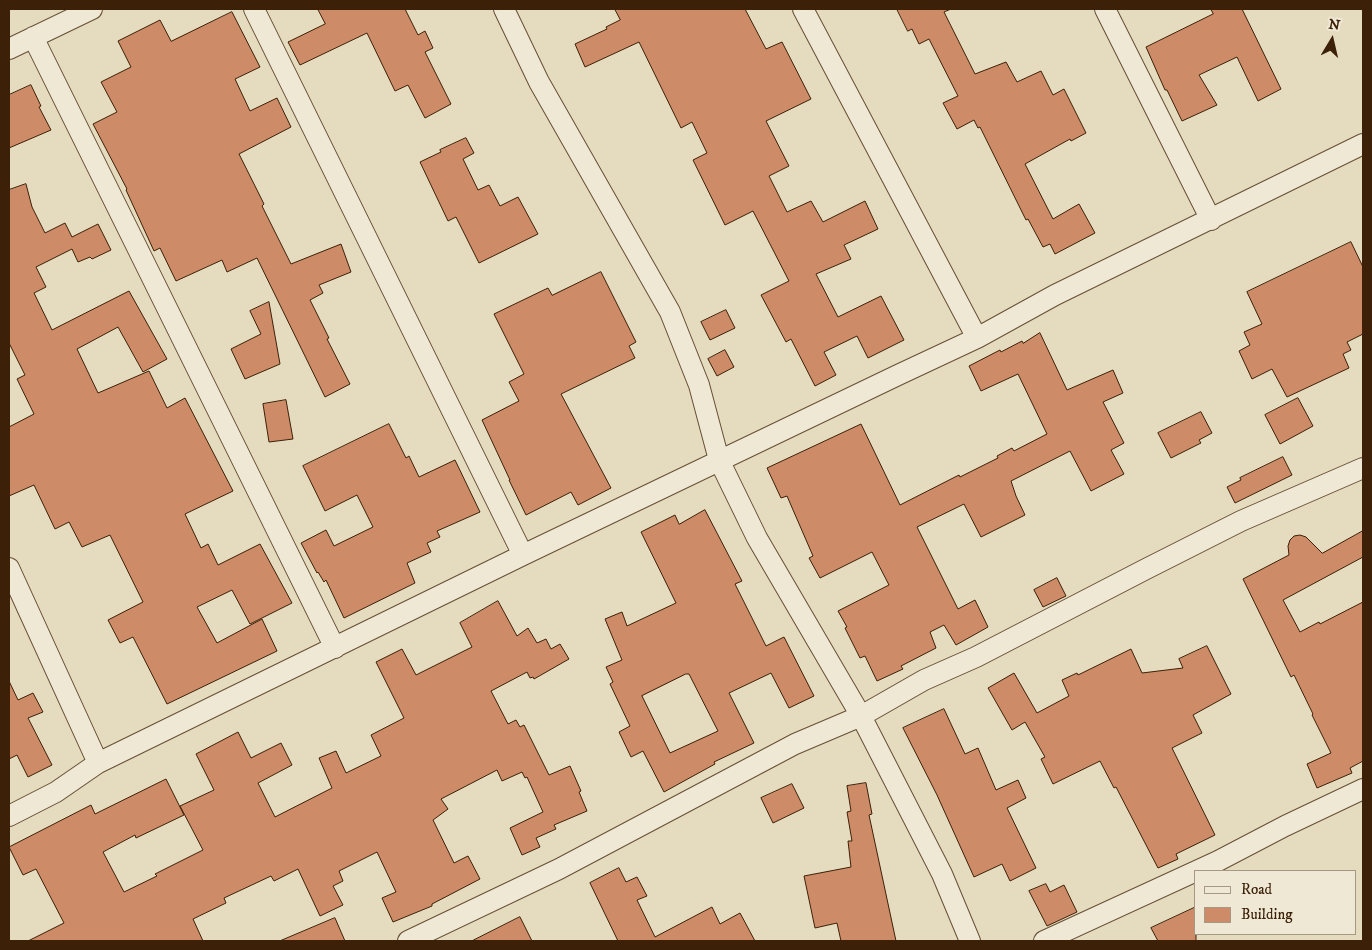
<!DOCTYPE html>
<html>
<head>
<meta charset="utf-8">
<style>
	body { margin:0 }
	#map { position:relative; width:1372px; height:950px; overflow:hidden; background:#e5dbbe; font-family:"IM FELL DW Pica",serif }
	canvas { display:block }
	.frame { position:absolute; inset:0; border:10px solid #3c2007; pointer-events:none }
	.legend { position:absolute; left:1194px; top:870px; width:162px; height:65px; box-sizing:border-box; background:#eee8d5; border:1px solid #a79883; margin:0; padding:6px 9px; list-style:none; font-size:15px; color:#3c2007 }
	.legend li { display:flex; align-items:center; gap:10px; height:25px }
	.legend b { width:25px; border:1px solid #a79883 }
	.north { position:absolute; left:1307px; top:15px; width:50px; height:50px; -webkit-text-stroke:4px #eee8d5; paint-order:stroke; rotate:9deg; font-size:14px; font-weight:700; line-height:20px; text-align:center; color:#3c2007 }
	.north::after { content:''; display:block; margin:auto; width:18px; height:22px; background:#3c2007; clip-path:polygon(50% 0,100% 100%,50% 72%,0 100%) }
</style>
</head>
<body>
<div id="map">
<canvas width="1372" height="950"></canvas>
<div class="frame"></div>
<ul class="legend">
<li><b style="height:6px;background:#eee8d5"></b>Road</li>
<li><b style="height:14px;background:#cd8b68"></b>Building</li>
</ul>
<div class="north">N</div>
</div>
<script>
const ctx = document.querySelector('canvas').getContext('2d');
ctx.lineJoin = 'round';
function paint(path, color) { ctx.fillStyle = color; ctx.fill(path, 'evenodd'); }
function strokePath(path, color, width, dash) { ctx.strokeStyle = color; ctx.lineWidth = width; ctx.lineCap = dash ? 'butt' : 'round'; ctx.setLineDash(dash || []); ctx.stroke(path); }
const building = new Path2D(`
	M318,9H405L418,35L425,31L433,48L425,52L451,104L425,118L408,85L395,91L367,33L300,65L288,42L325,24Z
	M615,9H745L766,49L782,42L811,99L766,121L789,166L769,176L787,212L811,201L823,222L865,201L878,229L844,245L851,259L816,274L838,317L881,296L904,340L868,358L857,336L824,352L836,375L815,386L791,339L786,342L761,295L789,281L753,211L725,225L693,160L707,153L692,122L681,128L639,42L585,67L575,44L607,29L606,27L620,20Z
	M897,9H951L944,12L975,74L1006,62L1017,82L1041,71L1053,95L1064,89L1086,133L1071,141L1070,139L1025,164L1053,219L1079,204L1095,233L1055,254L1050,244L1043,247L1028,219L1026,220L980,127L978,128L974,120L957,129L943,103L958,96L929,39L919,44L912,29L908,31Z
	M1211,9H1242L1281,89L1258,101L1237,57L1199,75L1217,105L1182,121L1167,90H1165L1146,47L1213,14Z
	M232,12L260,67L235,79L250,111L277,98L291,127L239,154L264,204L262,206L291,264L341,244L351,272L319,285L323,293L310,300L329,338L327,339L350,384L325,397L257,258L227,272L222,260L176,281L160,248L154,251L126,190L127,189L93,124L117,112L101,82L131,67L118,41L160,20L171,41Z
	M31,85L41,106L39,107L51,130L9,148V95Z
	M466,138L474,153L463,159L478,190L489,185L500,206L518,197L538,234L479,263L456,217L448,221L420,162L441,152L440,150Z
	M26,184L32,207L45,233L65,223L72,237L98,224L111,250L92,259L90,257L78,262L72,249L36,267L46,287L34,293L52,330L129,291L167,359L143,372L118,327L77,349L98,393L149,371L167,408L185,398L233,491L185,514L201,548L208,544L218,565L260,544L292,603L250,624L232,590L197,607L217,643L262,619L277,651L167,704L133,637L120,643L108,620L143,602L110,535L82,547L69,522L55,529L34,485L9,496V427L34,414L17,379L25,375L9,343V190Z
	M1351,242L1363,267V334L1347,342L1351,350L1343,354L1349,368L1287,397L1272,369L1252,379L1239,351L1250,345L1244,332L1262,324L1247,292Z
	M601,272L636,342L629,346L635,358L561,394L611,488L578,505L571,492L526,515L509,480H510L482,420L519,401L509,382L524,374L494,314L548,288L552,295Z
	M269,302L280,364L245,379L231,349L261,334L250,311Z
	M726,310L735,328L710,340L701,322Z
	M1040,333L1067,390L1113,370L1123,393L1103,402L1124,443L1111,450L1124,474L1091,491L1070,451L1011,481L1016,496L1025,515L981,537L964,504L917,527L958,609L975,600L988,627L956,645L944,625L930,632L936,648L901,666L903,669L877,681L865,656L860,658L845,628L847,627L838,611L889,585L872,552L820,578L809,558L813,556L787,496L781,498L767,468L861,424L900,505L959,475L960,477L998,458L997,456L1012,448L1014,451L1047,434L1018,374L981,391L969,366L1000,350L1001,352L1022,341L1023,343Z
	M725,350L734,367L717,376L708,359Z
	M1298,398L1313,426L1280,444L1265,415Z
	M286,400L293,439L269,442L263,404Z
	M1201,412L1212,433L1199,440L1201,443L1171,458L1158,433Z
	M389,424L406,458L409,456L419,477L455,460L480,512L437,531L440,537L427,543L431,552L407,563L415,583L344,618L326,580L324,582L318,572L317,573L301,543L326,530L334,546L373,527L357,495L325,511L303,466Z
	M1283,457L1292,475L1235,503L1227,487L1241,480L1240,478Z
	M705,510L742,581L735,584L766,646L784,637L814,696L789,708L771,673L729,693L754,743L714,762L715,764L664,792L643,751L631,757L619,732L630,726L610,684L613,682L606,667L622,660L605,619L622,612L627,626L676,603L641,532L675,515L679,524ZM686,674H689L718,731L670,753L642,696Z
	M1363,531V557L1283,600L1300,632L1319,622L1320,624L1363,602V761L1350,768L1352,773L1317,788L1307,764L1331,753L1312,715L1313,714L1294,675L1291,677L1243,579L1289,555L1288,546L1290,540L1294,536L1300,535L1306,537L1322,553Z
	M1057,578L1066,596L1043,607L1034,590Z
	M498,601L517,636L528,628L537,643L546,639L551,649L560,644L569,659L534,679L533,677L530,678L527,672L491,691L508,724L516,720L520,727L524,725L549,775L570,766L581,791L579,792L587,811L554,825L556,829L536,838L540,847L522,855L510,828L543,812L527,777L525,778L522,772L502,781L497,770L441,799L448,809L433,820L454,863L468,856L480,879L432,904V906L393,922L382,898L396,892L377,852L339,871L343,881L333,886L343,905L320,916L298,869L274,881L271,876L224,898L226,903L193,919L203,941H28L64,923L36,869L23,875L9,847L91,805L95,814L166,779L184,815L136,838L135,835L103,852L124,892L157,876L155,874L203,850L180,806L214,790L196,754L238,732L251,758L281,743L292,765L258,783L275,817L332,788L319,758L336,751L346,773L381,756L371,735L404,718L376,662L402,649L416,675L472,647L460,623Z
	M1207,646L1231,694L1193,715L1202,733L1172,748L1215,835L1176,854L1178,859L1158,868L1116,787L1114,788L1100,761L1053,784L1041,759L1045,757L1025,722L1012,730L988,688L1014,673L1037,713L1069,696L1062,680L1077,673L1078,675L1131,649L1142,673L1183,668L1179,659Z
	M9,681L18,700L33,693L43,712L28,718L52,765L28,777L17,755L9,759Z
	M944,709L965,754L978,748L996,790L1018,780L1026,798L1007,808L1036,868L1010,881L1002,864L974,877L937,795L903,728Z
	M866,783L872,814L869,815L896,941H841L837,923L815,928L804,876L851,867L848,841H852L847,812L851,811L847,786Z
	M792,784L804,808L773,823L761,798Z
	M619,868L626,882L637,877L647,896L637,900L655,937L712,907L720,924L740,913L755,941H618L590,883Z
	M1046,884L1050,892L1064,885L1077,912L1047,926L1029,891Z
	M1196,907V941H1158L1151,928Z
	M520,917L532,941H472Z
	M335,918L345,941H280Z`);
const minor = new Path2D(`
	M254,9L523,555
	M504,9L539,82L670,312L699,385L719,460L757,538L861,716L942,874L970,941
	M803,9L977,338
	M1105,9L1211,220
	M33,37L335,648
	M9,49L92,9
	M9,568L98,763
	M9,816L56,792L98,763L523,555L898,375L977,338L1055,295L1363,144
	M408,941L559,869L795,744L861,716L924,680L976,657L1146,569L1241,521L1363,468
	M1044,941L1218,861L1285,826L1363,789`);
paint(building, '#cd8b68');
strokePath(building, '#3c2007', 1);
strokePath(minor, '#664f35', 22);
strokePath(minor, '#eee8d5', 20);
</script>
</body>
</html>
